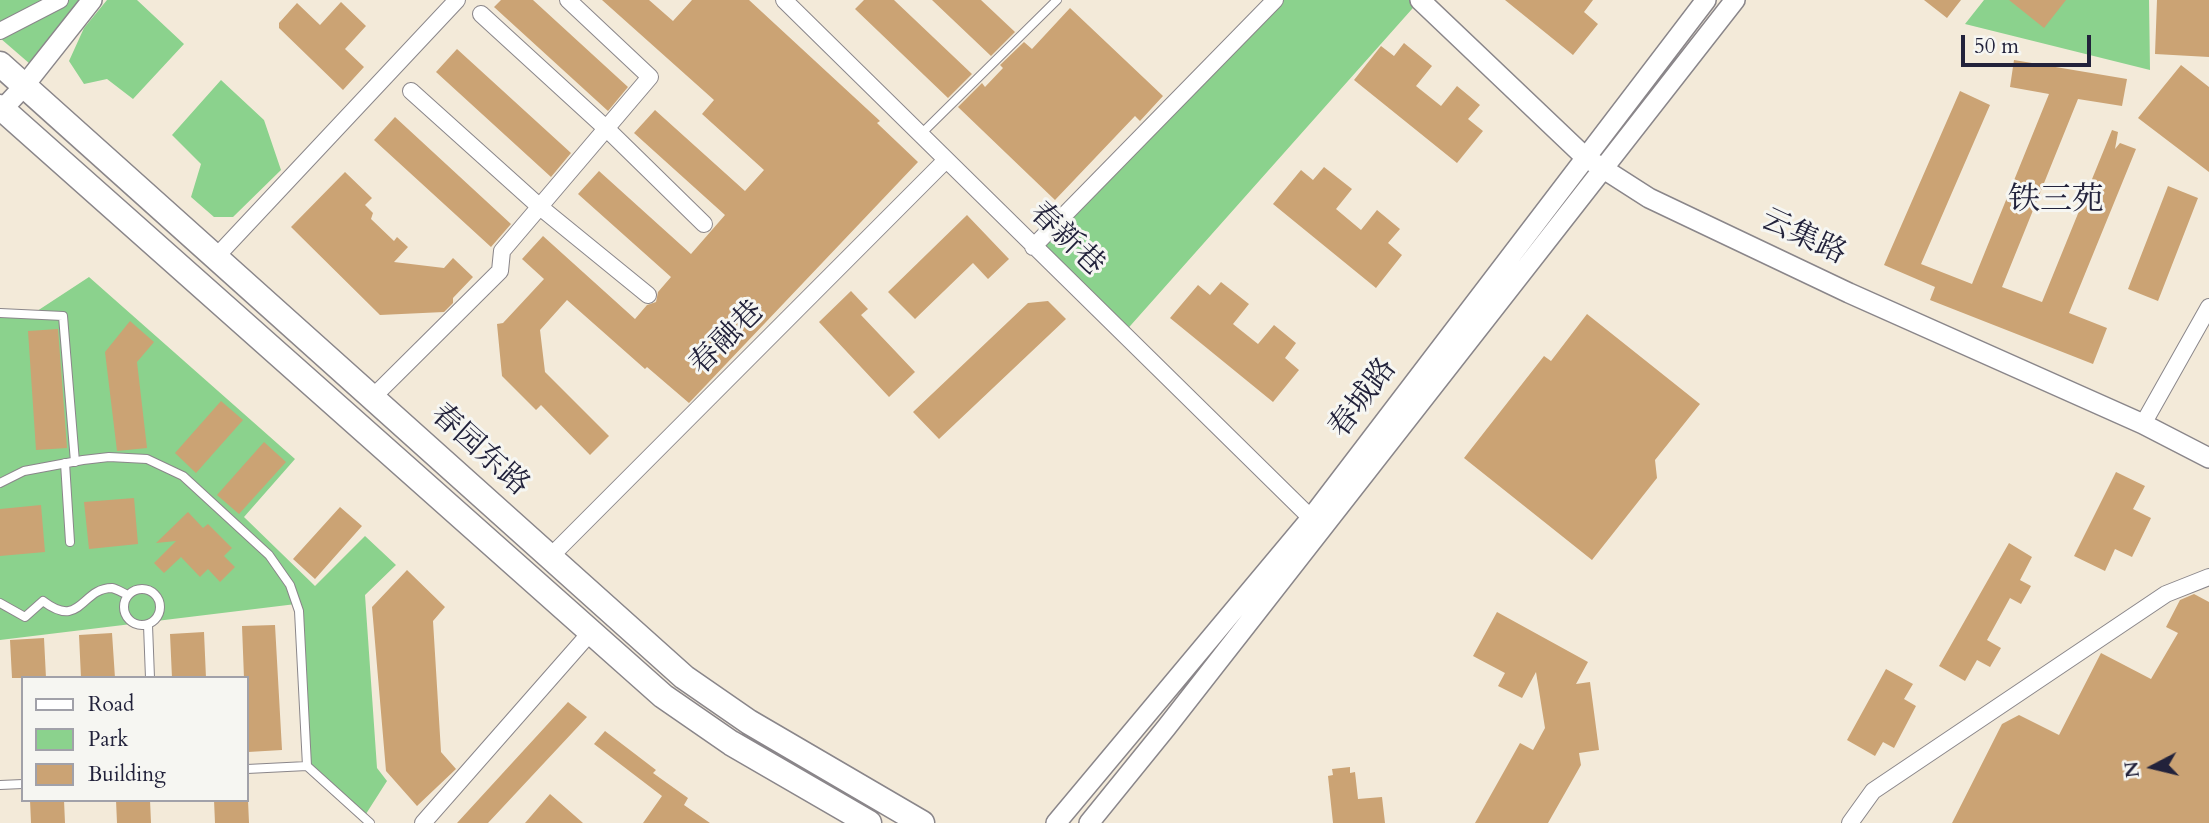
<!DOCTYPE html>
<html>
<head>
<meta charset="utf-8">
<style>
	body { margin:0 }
	#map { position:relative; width:2209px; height:823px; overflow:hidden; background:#f3ead9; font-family:Cardo,serif }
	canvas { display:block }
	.legend { position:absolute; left:21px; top:676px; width:228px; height:126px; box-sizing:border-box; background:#f6f6f2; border:2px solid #a1a1a9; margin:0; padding:9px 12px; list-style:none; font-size:21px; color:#22223b }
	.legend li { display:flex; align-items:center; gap:14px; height:35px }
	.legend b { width:35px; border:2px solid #a1a1a9 }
	.north { position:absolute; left:2118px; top:732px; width:70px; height:70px; -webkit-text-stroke:5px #f6f6f2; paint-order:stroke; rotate:263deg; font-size:19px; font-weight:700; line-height:28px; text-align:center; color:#22223b }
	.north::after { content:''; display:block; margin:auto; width:24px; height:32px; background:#22223b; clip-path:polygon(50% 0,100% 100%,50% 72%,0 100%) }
	.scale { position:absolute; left:1961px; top:35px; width:130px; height:32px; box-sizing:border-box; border:4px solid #22223b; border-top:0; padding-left:9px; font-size:21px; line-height:24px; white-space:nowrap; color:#22223b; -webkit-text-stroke:5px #f6f6f2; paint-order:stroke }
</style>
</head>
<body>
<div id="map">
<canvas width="2209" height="823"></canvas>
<ul class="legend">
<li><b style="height:9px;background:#fff"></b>Road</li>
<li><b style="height:19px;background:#8bd28d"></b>Park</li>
<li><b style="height:19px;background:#cba374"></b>Building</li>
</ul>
<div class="north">N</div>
<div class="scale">50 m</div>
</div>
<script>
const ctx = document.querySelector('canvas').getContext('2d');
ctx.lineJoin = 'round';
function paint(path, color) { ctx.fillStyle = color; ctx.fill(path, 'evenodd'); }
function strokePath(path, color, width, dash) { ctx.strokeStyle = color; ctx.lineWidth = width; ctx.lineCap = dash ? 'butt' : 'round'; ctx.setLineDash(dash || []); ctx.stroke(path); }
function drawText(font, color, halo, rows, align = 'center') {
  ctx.font = font + ' Cardo,"Noto Serif SC",serif'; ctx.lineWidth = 6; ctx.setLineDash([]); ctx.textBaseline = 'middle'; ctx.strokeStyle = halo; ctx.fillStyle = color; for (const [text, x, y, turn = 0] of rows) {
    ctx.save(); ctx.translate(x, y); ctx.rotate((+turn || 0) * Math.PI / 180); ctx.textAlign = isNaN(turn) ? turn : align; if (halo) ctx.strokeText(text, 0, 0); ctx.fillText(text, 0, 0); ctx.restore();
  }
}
const green = new Path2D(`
	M0,0H92L37,70L0,38Z
	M107,0H137L184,44L133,99L107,79L84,84L69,61L84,28Z
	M1275,0H1420L1123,334L1033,247Z
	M1984,0H2149L2150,70L1965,24Z
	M221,80L264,120L281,170L233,217H214L191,197L201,164L172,135Z
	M89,277L295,459L244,517L315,586L365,536L396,565L365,595L377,768L387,781L364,817L307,766L296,604L0,640V313L31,315Z`);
const building = new Path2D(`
	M501,0H533L628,87L608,111L494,7Z
	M602,0H649L673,21L692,0H749L880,121L877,123L918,162L689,403L647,367L645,369L567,300L540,330L545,372L609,436L590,455L541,405L536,410L502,376L497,324L503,323L544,279L522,259L543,236L635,319L647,305L656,302L658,292L671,277L578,194L599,171L691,254L725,215L634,133L655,110L745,191L764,170L702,114L714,100Z
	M864,0H894L972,74L948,98L855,9Z
	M932,0H981L1015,32L991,56Z
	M1505,0H1593L1584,12L1598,24L1573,55Z
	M1924,0H1961L1947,18Z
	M2009,0H2066L2044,28Z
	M2157,0H2209V57L2155,54Z
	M341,2L366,26L345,49L364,67L343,90L279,28V23L297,3L320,25Z
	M1070,8L1163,96L1140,121L1135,116L1055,200L958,107L982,83L985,87L1003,68L1000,65L1024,42L1032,49Z
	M1404,43L1432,66L1416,86L1441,106L1457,86L1480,105L1468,119L1483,131L1457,163L1354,80L1381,46L1394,56Z
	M457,49L571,153L551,177L436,72Z
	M2014,60L2127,79L2122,106L2078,99L2002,287L2042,302L2112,130L2118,132L2115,149L2120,143L2136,149L2069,313L2107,328L2093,364L1930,300L1935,287L1884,265L1960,91L1990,105L1921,264L1972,284L2049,94L2010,87Z
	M2181,65L2209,87V172L2138,118Z
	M395,117L511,224L491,247L374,140Z
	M1324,167L1352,189L1336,209L1361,230L1377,210L1400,229L1388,243L1402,255L1376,288L1273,204L1301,170L1313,180Z
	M345,172L372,198L365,205L373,213L371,219L394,241L397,237L408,247L394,262L444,268L453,258L473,277L453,298V303L444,312L380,315L291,227Z
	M2168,186L2198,198L2158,301L2128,289Z
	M967,215L1009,259L988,279L973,263L915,319L888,292Z
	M1221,282L1249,304L1233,324L1258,344L1274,325L1296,343L1285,358L1299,370L1273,402L1170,318L1198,285L1210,295Z
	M851,291L868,309L861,315L915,372L889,397L819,322Z
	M1048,301L1066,319L939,439L913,412L1028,303Z
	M1587,314L1700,404L1655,460L1657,478L1592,560L1464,458L1544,356L1551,361Z
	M130,321L154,342L137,362L147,448L117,451L105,352Z
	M58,329L67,448L36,450L28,331Z
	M221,401L243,420L196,473L175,453Z
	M264,442L286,462L239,514L217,495Z
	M2116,472L2145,486L2133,509L2151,518L2132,557L2115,549L2105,571L2074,556Z
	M134,498L138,544L89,549L84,502Z
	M41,505L45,552L0,556V509Z
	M340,507L362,526L315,579L293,559Z
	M188,512L203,528L208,524L232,548L224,556L235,567L220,582L208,569L200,577L181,557L164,573L154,563L176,541L156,543Z
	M2009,543L2032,557L2020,580L2031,586L2021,604L2010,598L1987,640L2001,648L1990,667L1977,660L1965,681L1939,666Z
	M407,570L445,607L433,621L441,752L456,769L417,806L386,771L372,607Z
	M2194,594L2209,602V823H1952L2002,724L2019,715L2059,735L2101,653L2151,679L2178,633L2166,627L2180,600Z
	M1497,612L1588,662L1576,684L1590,682L1599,750L1579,753L1581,765L1548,823H1475L1520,743L1533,750L1545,728L1536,672L1522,698L1498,686L1505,673L1473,656Z
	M275,625L282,750L248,752L247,678H244L242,626Z
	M204,632L206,678H172L170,634Z
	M112,633L115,678H81L79,635Z
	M44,638L46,678H12L10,640Z
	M1886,669L1913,684L1904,699L1916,706L1894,748L1883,742L1875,756L1847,740Z
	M568,702L587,717L488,823H457Z
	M605,731L656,770L653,773L688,798L684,805L710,823H643L662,796L594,744Z
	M1350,767V773L1355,772L1358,799L1382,797L1385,823H1333L1328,776L1333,775L1332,769Z
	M550,794L583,823H525Z
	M30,800H64L65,823H31Z
	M116,800H150L151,823H117Z
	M214,800H248L249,823H215Z`);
const service = new Path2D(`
	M920,135L1057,0
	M0,313L63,316L75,462
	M65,463L70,542
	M0,483L24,471L83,460L109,457L147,459L183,476L269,555L290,585L299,611L307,766L247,769
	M124 607a18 18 0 1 1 36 0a18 18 0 1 1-36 0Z
	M0,603L25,617L43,601C81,630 81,588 112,588C117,589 123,593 128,595
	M148,625L150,678
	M307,766L370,823
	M0,785L23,784`);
const minor = new Path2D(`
	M784,0L1311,518
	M481,14L610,132L704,224
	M0,31L60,0
	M411,91L540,207L648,295
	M1033,247L1275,0
	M216,257L457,0
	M372,398L500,271L502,251L650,77L568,0
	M2143,424L2209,307
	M550,557L946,160
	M423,823L590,633
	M1850,823L1873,791L2166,594L2209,577`);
const tertiary = new Path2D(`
	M1420,0L1585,157L1649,198L1849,293L2143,424L2209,458
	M0,112L24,86L92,0
	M1056,823L1311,518L1706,0
	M1089,823L1166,728L1735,0`);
const primary = new Path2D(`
	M0,64L684,677L749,722L922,823
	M0,107L663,696L731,743L869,823`);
const streetNames = [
	["云集路",1803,238,25],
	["春新巷",1066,240,44],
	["春融巷",728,339,-45],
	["春城路",1364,399,-53],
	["春园东路",479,451,42]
];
const neighbourhoodNames = [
	["铁三苑",2056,202]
];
paint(green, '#8bd28d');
paint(building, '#cba374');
strokePath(service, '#8a868a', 10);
strokePath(minor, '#8a868a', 18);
strokePath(tertiary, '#8a868a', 22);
strokePath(primary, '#8a868a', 27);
strokePath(service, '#fff', 8);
strokePath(minor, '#fff', 16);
strokePath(tertiary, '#fff', 19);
strokePath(primary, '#fff', 24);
drawText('30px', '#22223b', '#f6f6f2', streetNames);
drawText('32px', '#22223b', '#f6f6f2', neighbourhoodNames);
</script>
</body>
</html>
